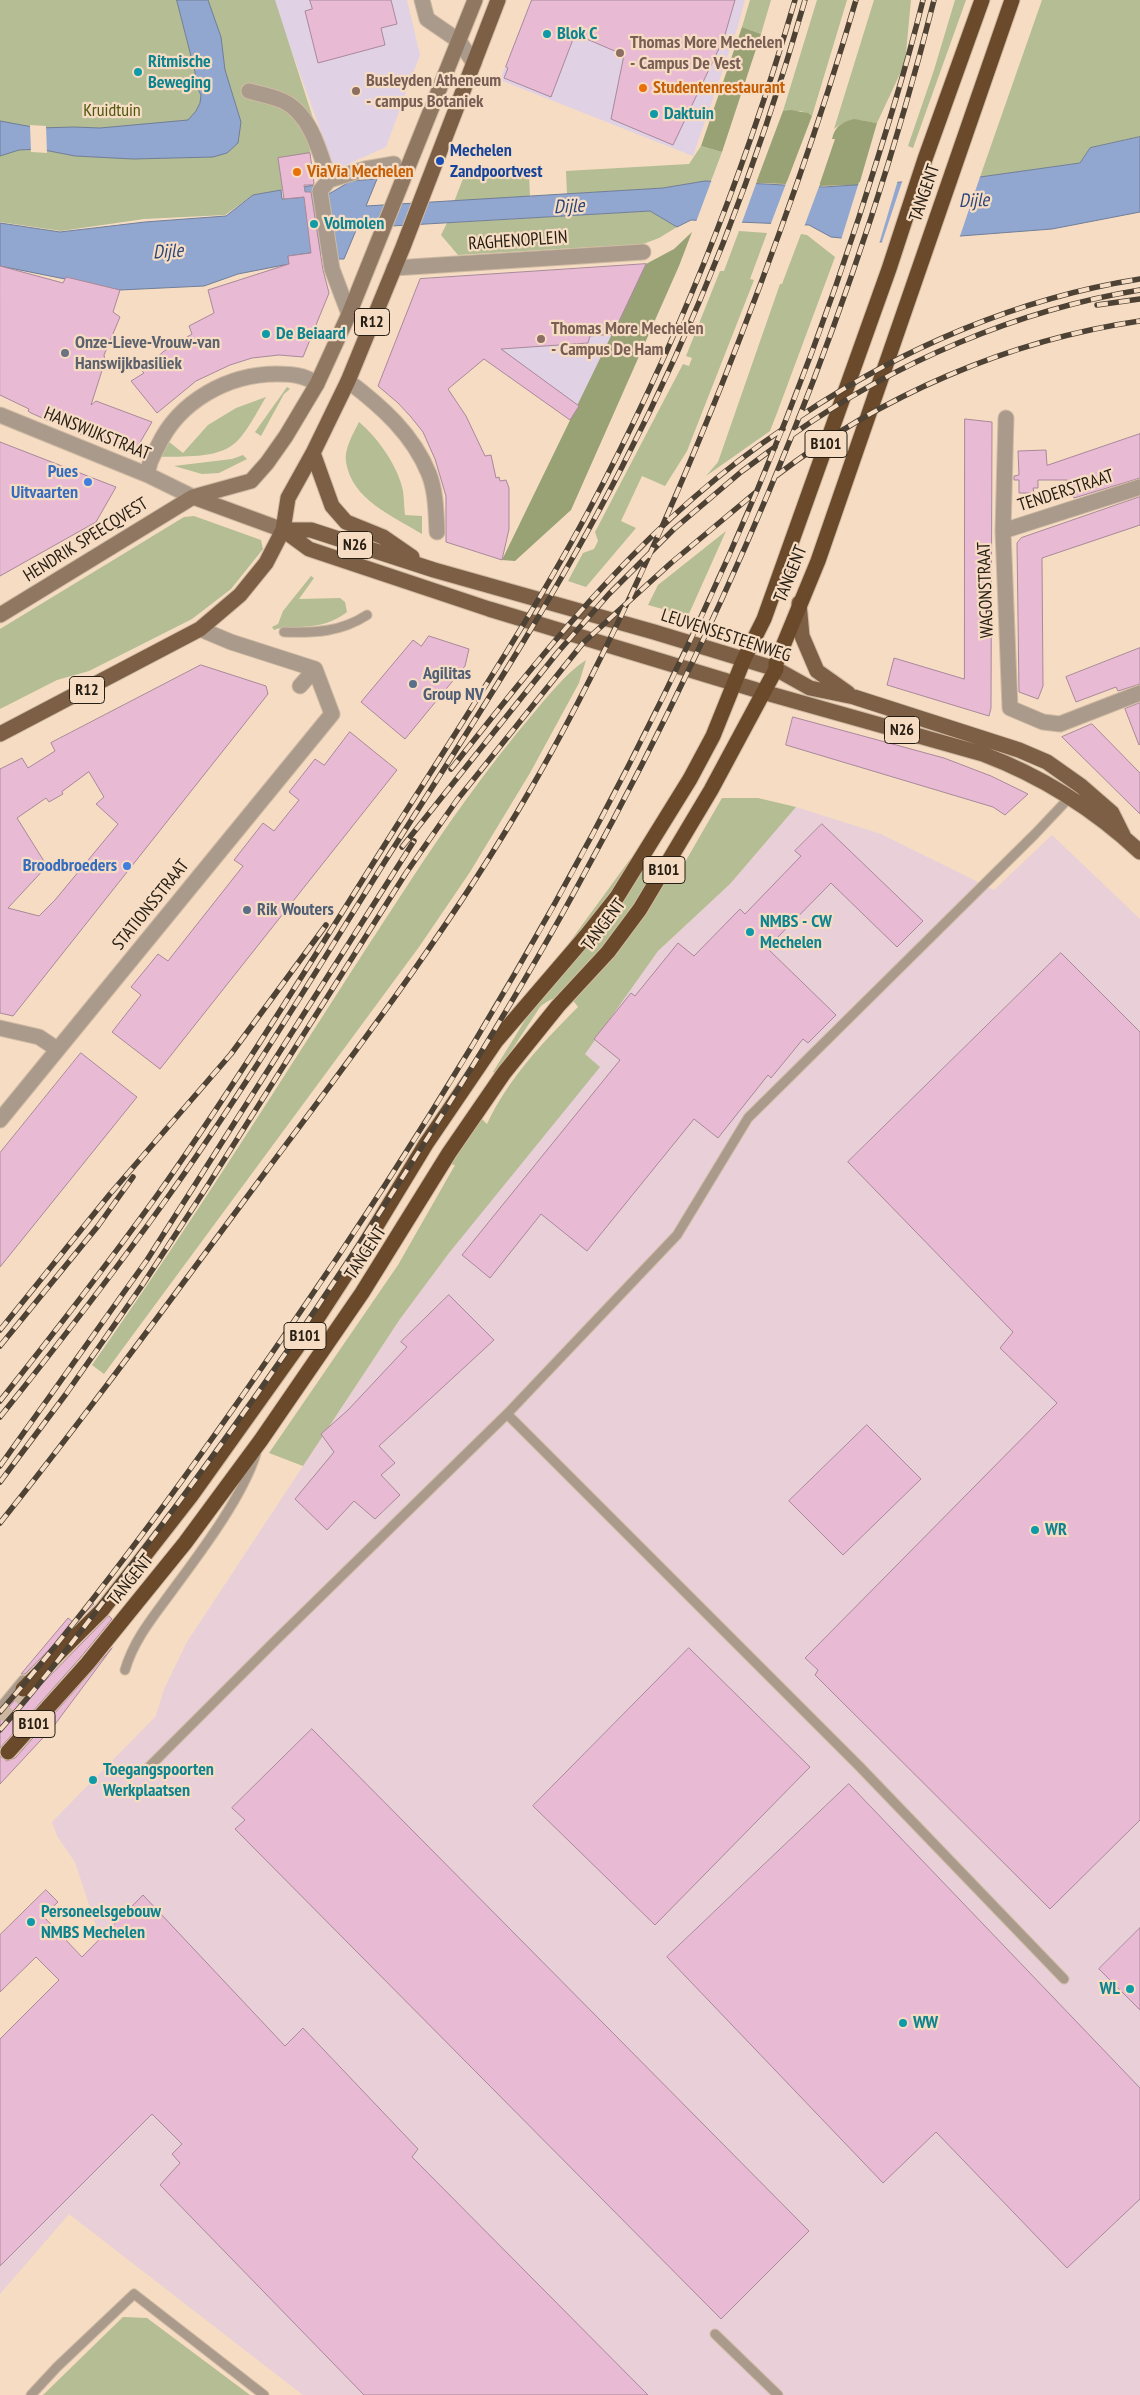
<!DOCTYPE html>
<html>
<head>
<meta charset="utf-8">
<style>
	body { margin:0 }
	canvas { display:block; background:#f5dcc3 }
</style>
</head>
<body>
<canvas width="1140" height="2395"></canvas>
<script>
const ctx = document.querySelector('canvas').getContext('2d');
ctx.lineJoin = 'round';
function paint(path, color) { ctx.fillStyle = color; ctx.fill(path, 'evenodd'); }
function strokePath(path, color, width, dash) { ctx.strokeStyle = color; ctx.lineWidth = width; ctx.lineCap = dash ? 'butt' : 'round'; ctx.setLineDash(dash || []); ctx.stroke(path); }
function drawText(font, color, halo, rows, align = 'center') {
  ctx.font = font + ' "PT Sans Narrow",sans-serif'; ctx.lineWidth = 4.5; ctx.setLineDash([]); ctx.textBaseline = 'middle'; ctx.strokeStyle = halo; ctx.fillStyle = color; for (const [text, x, y, turn = 0] of rows) {
    ctx.save(); ctx.translate(x, y); ctx.rotate((+turn || 0) * Math.PI / 180); ctx.textAlign = isNaN(turn) ? turn : align; if (halo) ctx.strokeText(text, 0, 0); ctx.fillText(text, 0, 0); ctx.restore();
  }
}
const industrial = new Path2D(`
	M796,807L881,834L994,890L1052,835L1140,919V2395H303L69,2214L0,2294V2039L100,1938L75,1862L57,1836L52,1822L156,1716L164,1689L187,1642L400,1319L449,1253L599,1066L584,1054L658,951L730,884Z`);
const education = new Path2D(`
	M273,0H407L420,55L386,147L335,170Z
	M531,0H745L738,26L693,156L500,80Z
	M646,264L579,406L570,420L484,359L444,277Z`);
const green = new Path2D(`
	M0,0H275L313,118L310,126V153L283,190L253,195L225,215L144,219L61,231L0,222Z
	M750,0H771L761,34L742,27Z
	M817,0H847L812,116L801,111H783Z
	M874,0H911L905,63L877,123C858,120 850,116 834,129Z
	M955,0H966L913,148L908,146L934,70Z
	M1042,0H1140V137L1090,148L1080,163L980,177Z
	M701,146L722,152L711,181L663,188L567,194L566,171L689,164Z
	M529,173L530,197L454,202L464,176Z
	M650,211L677,227L659,238L643,244L458,255L441,235L447,223Z
	M739,231L767,233L750,279L754,280L687,451L665,486L642,476L621,521L636,528L586,587L568,581L583,553L594,549L598,541L595,532L683,364L689,366L692,358L686,356L720,271H724Z
	M801,234L807,235L835,257L777,413L770,431L706,476L718,462L780,284H782Z
	M287,387L290,389L284,394L261,436L255,432Z
	M266,397C258,410 246,434 235,443C217,459 182,456 159,457L168,441L183,453L208,425L236,408Z
	M359,422C378,438 398,466 403,491C404,499 404,507 405,515L422,516V534C393,516 352,500 346,462C344,449 353,434 359,422Z
	M243,455L247,459L219,473L202,474L174,466L232,459Z
	M194,516L261,540L263,549L231,589L192,619L89,671L57,680L0,709V629L184,517Z
	M726,531L688,616L648,605L658,585Z
	M311,576L314,578L299,599L340,598L345,602L347,612C333,623 319,626 301,627C291,628 284,626 274,630L272,627L278,624L283,611Z
	M586,660L579,683L530,773L470,872L419,947L104,1374L92,1365C203,1208 303,1044 409,883C447,825 487,768 532,715C548,696 565,674 586,660Z
	M722,798H758L796,807L730,884L658,951L585,1054L600,1067L449,1253L400,1319L303,1466L269,1453L398,1265L455,1165L449,1164L358,1285L450,1146L480,1117L487,1124C508,1079 543,1042 578,1007C568,991 552,997 540,1007L496,1074L493,1072L540,996L561,954L631,858C641,876 658,882 677,876Z
	M123,2317L147,2318L250,2395H43Z`);
const forest = new Path2D(`
	M742,27L761,34L722,152L701,146Z
	M791,110L808,113L812,116L786,184L756,183L783,111Z
	M854,119L877,123L859,185L819,186L835,139H832C835,126 842,122 854,119Z
	M692,232L679,266L571,510L515,561L502,560L646,264L674,249Z`);
const water = new Path2D(`
	M177,0H208L221,37L225,70L241,122L238,143L227,153L213,157L133,159L75,156L39,149L19,150L0,156V121L38,128L74,127L100,128L188,120L196,111L200,103L201,95L196,85L195,72Z
	M1140,137V212L1052,229L882,242L831,237L809,225L691,220L677,227L650,211L357,228L344,259H336L324,251L288,256L289,264L238,274L204,286L120,290L0,266V223L60,232L145,222L226,216L253,195L281,190L282,199L306,197L304,187L313,185L315,196L327,195L351,181L377,179L366,206L663,188L705,181L824,187L980,177L1080,163L1090,148Z`);
const pier = new Path2D(`
	M30,125L46,126L47,153L31,152Z
	M981,174L959,239L881,245L903,179Z
	M712,179L757,181L741,225L696,222Z
	M898,180L879,244L841,240L859,182Z
	M787,181L820,184L804,227L770,226Z`);
const building = new Path2D(`
	M310,0H391L397,24L381,28L385,45L318,63L305,11L312,9Z
	M532,0H735L724,38L673,145L611,119L624,55L575,34L551,97L504,78L508,68L506,67Z
	M310,153L314,183L313,185H304L305,192H311L323,270L329,293L303,357L279,355L252,358L230,365L196,381L157,413L131,381L144,373L142,371L164,351L192,334L189,326L214,313L208,290L289,264L288,256L311,253L304,197L284,199L278,158Z
	M646,264L613,334L590,336L588,343L501,349L579,406L570,420L484,359L448,389L466,416L485,456L491,455L496,478L499,477L500,481L506,480L509,488V529L502,560L446,542V496L435,459L423,432L411,417L398,403L378,386L420,279Z
	M0,266L63,283L66,277L120,290L113,312L120,317L104,355L105,361L91,405L96,401L152,422L135,451L83,430L81,435L76,419L67,425L53,419L52,421H49L31,413L28,411L29,409L0,395Z
	M965,419L992,422L991,708L989,716L887,685L894,658L964,679Z
	M1140,434V478L1074,498L1067,480H1038V488H1033L1034,493H1019V480H1014V476L1019,475L1018,451L1046,450L1047,465Z
	M0,442L116,487L96,522L0,576Z
	M1140,497V525L1042,558L1043,686L1038,699L1019,692L1017,543L1021,538Z
	M429,636L469,649L465,666L405,739L361,702L413,640L421,646Z
	M1140,648V684L1118,691L1116,687L1076,702L1066,677Z
	M201,665L266,686L268,694L13,1016L0,1013V769L22,758L28,768L55,751L51,743ZM89,772L104,797L96,804L118,824L55,900L39,916L8,908L47,866L17,818L46,798L49,802L63,794L62,792Z
	M1140,703V744L1139,745L1125,709Z
	M793,717L944,758L991,776L1028,794L1005,815L993,807L786,745Z
	M1092,724L1140,773V814L1062,737Z
	M350,732L397,770L160,1069L112,1032L141,995L131,987L158,954L168,961L243,866L234,860L263,823L274,831L299,800L289,792L315,759L324,765Z
	M822,824L923,921L897,947L831,883L767,948L836,1015L808,1043L803,1039L771,1078L768,1075L718,1138L694,1119L587,1251L541,1214L490,1278L462,1255L620,1060L594,1039L631,993L635,996L678,943L694,956L740,909L745,914L801,856L795,851Z
	M1061,953L1140,1032V1820L1050,1909L815,1675L818,1670L805,1658L1057,1403L1000,1348L1013,1332L848,1162Z
	M81,1053L137,1097L0,1267V1153Z
	M449,1295L494,1340L379,1446L395,1463L381,1475L400,1495L375,1519L354,1501L327,1530L295,1499L334,1452L321,1434L348,1410L407,1347L401,1342Z
	M867,1425L921,1479L843,1555L789,1501Z
	M92,1602L94,1604L25,1674H21L68,1618L73,1622Z
	M109,1616L112,1619L80,1658L0,1748V1714L5,1712L18,1696L25,1698L30,1696Z
	M112,1648L53,1727L0,1784V1756L7,1761L15,1758Z
	M689,1648L810,1767L655,1925L533,1806Z
	M312,1729L809,2231L721,2319L235,1829L245,1820L232,1808Z
	M849,1784L1140,2088V2199L1067,2268L936,2132L883,2183L667,1957Z
	M46,1890L58,1902L43,1916L82,1957L143,1895L285,2046L303,2028L418,2149L412,2157L648,2395H364L160,2185L180,2163L172,2154L182,2144L152,2114L0,2266V2039L59,1980L36,1957L0,1992V1935Z
	M1140,1928V2010L1099,1969Z`);
const highwayTunnel = new Path2D(`
	M0,1719L23,1689`);
const lane = new Path2D(`
	M284,632C315,633 341,632 367,615
	M507,1414L860,1767L1064,1979
	M125,1670C134,1639 154,1616 172,1591C200,1553 242,1498 256,1454
	M0,1708L23,1680
	M147,1769L274,1642L507,1414L677,1235L748,1118L1035,834L1070,797
	M715,2334L778,2395
	M31,2395L57,2367L134,2294L264,2395`);
const street = new Path2D(`
	M422,0L427,19L459,41L474,63
	M249,91C260,94 272,96 283,101C311,114 320,153 329,180
	M329,180L320,191L332,269L349,314
	M329,180L365,169L394,164
	M394,268L643,252
	M348,381C381,406 413,434 429,474C436,492 436,513 437,532
	M0,415L148,475L193,497
	M1006,418L1003,531L1010,708L1043,722L1060,724L1140,693
	M148,475C148,463 153,456 158,446C179,401 228,374 277,374C291,374 305,375 317,384
	M1003,531L1140,487
	M200,629L231,642L315,669
	M300,686L315,669
	M0,1028L39,1037L57,1049
	M0,1120L332,714L315,669`);
const secondary = new Path2D(`
	M193,497L283,530
	M0,615L193,497L251,481L267,463L286,436L317,384L349,314L475,0`);
const primary = new Path2D(`
	M313,453L332,506L346,522L383,537L412,557
	M283,530L309,549L489,609L763,692L983,754C1041,776 1095,810 1140,852
	M283,530H311L434,570L654,632L776,669L810,688L854,697L1019,750L1047,762L1081,786L1112,813L1123,835
	M799,603L802,636L817,671L848,693
	M0,734L200,629L240,595L266,563L283,530L288,498L313,453L348,381L403,247L498,0`);
const highway = new Path2D(`
	M23,1689L102,1610L191,1496L313,1325L361,1251L426,1144L496,1041L586,936L617,897L690,779L713,736L744,659L764,619L889,269L925,159L982,0
	M8,1752L87,1664L185,1543L261,1440L362,1293L449,1153L504,1073L558,1006L608,952L640,909L711,790L776,669V663L818,561L1012,0`);
const rail = new Path2D(`
	M1097,305L1140,299
	M799,417C901,349 1018,298 1140,279
	M792,435C894,363 1017,310 1140,290
	M776,476C880,396 1009,340 1140,321
	M451,769C551,643 648,519 783,429
	M402,847L558,652L609,594L674,529L741,472L775,447
	M0,1330L110,1194L231,1054L326,925
	M0,1346L98,1226L133,1177
	M0,1401C54,1333 107,1265 158,1194C238,1081 310,963 384,846C453,736 526,627 588,512C675,349 743,178 795,0
	M0,1417C57,1346 112,1275 165,1201C245,1089 316,971 389,855C470,728 553,601 622,467C699,318 759,161 805,0
	M0,1466L147,1260L414,841
	M0,1482L66,1394L143,1284L208,1185L406,873L457,800L583,643L671,563L756,492
	M0,1523C92,1408 179,1288 267,1170C359,1047 452,925 529,792C604,662 666,524 722,384C772,258 818,130 856,0
	M0,1712C104,1592 200,1458 290,1327C527,984 730,614 859,217C882,145 905,73 923,0
	M0,1730C46,1678 88,1622 130,1567C217,1453 299,1337 377,1217C449,1105 520,993 583,876C734,600 857,306 934,0`);
const markers = [
	[547,34,5,"#0f9aa8"],
	[620,53,5,"#8d6e63"],
	[138,72,5,"#0f9aa8"],
	[643,88,5,"#e8710a"],
	[356,91,5,"#8d6e63"],
	[654,114,5,"#0f9aa8"],
	[440,161,5,"#1a4fb4"],
	[297,172,5,"#e8710a"],
	[314,224,5,"#0f9aa8"],
	[266,334,5,"#0f9aa8"],
	[541,339,5,"#8d6e63"],
	[65,353,5,"#6b7280"],
	[88,482,5,"#3f7fe0"],
	[413,684,5,"#5c6f8a"],
	[127,866,5,"#3f7fe0"],
	[247,910,5,"#5c6f8a"],
	[750,932,5,"#0f9aa8"],
	[1035,1530,5,"#0f9aa8"],
	[93,1780,5,"#0f9aa8"],
	[31,1922,5,"#0f9aa8"],
	[1130,1989,5,"#0f9aa8"],
	[903,2023,5,"#0f9aa8"]
];
const shields = [
	[372,322,35],
	[826,444,42],
	[355,545,35],
	[87,690,35],
	[902,730,35],
	[664,870,42],
	[305,1336,42],
	[34,1724,42]
];
const shieldNames = [
	["R12",372,322],
	["B101",826,444],
	["N26",355,545],
	["R12",87,690],
	["N26",902,730],
	["B101",664,870],
	["B101",305,1336],
	["B101",34,1724]
];
const cultureNames = [
	["Blok C",557,34],
	["Ritmische",148,62],
	["Beweging",148,83],
	["Daktuin",664,114],
	["Volmolen",324,224],
	["De Beiaard",276,334],
	["NMBS - CW",760,922],
	["Mechelen",760,943],
	["WR",1045,1530],
	["Toegangspoorten",103,1770],
	["Werkplaatsen",103,1791],
	["Personeelsgebouw",41,1912],
	["NMBS Mechelen",41,1933],
	["WL",1120,1989,"right"],
	["WW",913,2023]
];
const educationNames = [
	["Thomas More Mechelen",630,43],
	["- Campus De Vest",630,64],
	["Busleyden Atheneum",366,81],
	["- campus Botaniek",366,102],
	["Thomas More Mechelen",551,329],
	["- Campus De Ham",551,350]
];
const foodNames = [
	["Studentenrestaurant",653,88],
	["ViaVia Mechelen",307,172]
];
const parkNames = [
	["Kruidtuin",112,111]
];
const transitNames = [
	["Mechelen",450,151],
	["Zandpoortvest",450,172]
];
const streetNames = [
	["TANGENT",925,193,-71],
	["RAGHENOPLEIN",518,241,-4],
	["HANSWIJKSTRAAT",97,434,22],
	["TENDERSTRAAT",1066,491,-18],
	["HENDRIK SPEECQVEST",86,540,-32],
	["TANGENT",791,574,-68],
	["WAGONSTRAAT",986,590,-92],
	["LEUVENSESTEENWEG",726,636,18],
	["STATIONSSTRAAT",151,905,-51],
	["TANGENT",604,925,-53],
	["TANGENT",366,1253,-57],
	["TANGENT",131,1580,-51]
];
const worshipNames = [
	["Onze-Lieve-Vrouw-van",75,343],
	["Hanswijkbasiliek",75,364]
];
const shopNames = [
	["Pues",78,472],
	["Uitvaarten",78,493],
	["Broodbroeders",117,866]
];
const serviceNames = [
	["Agilitas",423,674],
	["Group NV",423,695],
	["Rik Wouters",257,910]
];
const waterNames = [
	["Dijle",974,201,-2],
	["Dijle",569,207,-3],
	["Dijle",168,252,-4]
];
paint(industrial, '#e8cfd8');
paint(education, '#e0d1e4');
paint(green, '#b4bd93');
paint(forest, '#99a275');
paint(water, '#91a7d0');
strokePath(water, '#717e97', 1);
paint(pier, '#f5dcc3');
paint(building, '#e9bad3');
strokePath(building, '#a8899a', 1);
strokePath(highwayTunnel, '#ccb6a0', 15, [15, 8]);
strokePath(lane, '#d0baa3', 11);
strokePath(street, '#d0baa3', 17);
strokePath(secondary, '#d0baa3', 17);
strokePath(primary, '#d0baa3', 17);
strokePath(highway, '#d0baa3', 17);
strokePath(lane, '#aa9a8b', 9);
strokePath(street, '#aa9a8b', 15);
strokePath(secondary, '#8f7762', 15);
strokePath(primary, '#7c5f44', 15);
strokePath(highway, '#6a4a2a', 15);
strokePath(rail, '#4e4235', 5.5);
strokePath(rail, '#f5dcc3', 4, [11]);
for (const [x, y, r, color] of markers) { const dot = new Path2D(); dot.arc(x, y, r, 0, 2 * Math.PI); ctx.fillStyle = color; ctx.fill(dot); strokePath(dot, '#f5dcc3', 2); }
for (const [x, y, w] of shields) { const box = new Path2D(); box.roundRect(x - w / 2, y - 13.5, w, 27, 4); ctx.fillStyle = '#f5dcc3'; ctx.fill(box); strokePath(box, '#261d13', 1); }
drawText('bold 16px', '#261d13', null, shieldNames);
drawText('bold 18px', '#0d838f', '#f5dcc3', cultureNames, 'left');
drawText('bold 18px', '#785e54', '#f5dcc3', educationNames, 'left');
drawText('bold 18px', '#c56008', '#f5dcc3', foodNames, 'left');
drawText('18px', '#4e570d', '#f5dcc3', parkNames);
drawText('bold 18px', '#164399', '#f5dcc3', transitNames, 'left');
drawText('18px', '#261d13', '#f5dcc3', streetNames);
drawText('bold 18px', '#5b616d', '#f5dcc3', worshipNames, 'left');
drawText('bold 18px', '#366cbe', '#f5dcc3', shopNames, 'right');
drawText('bold 18px', '#4e5e75', '#f5dcc3', serviceNames, 'left');
drawText('italic 19px', '#2b467a', '#f5dcc3', waterNames);
</script>
</body>
</html>
